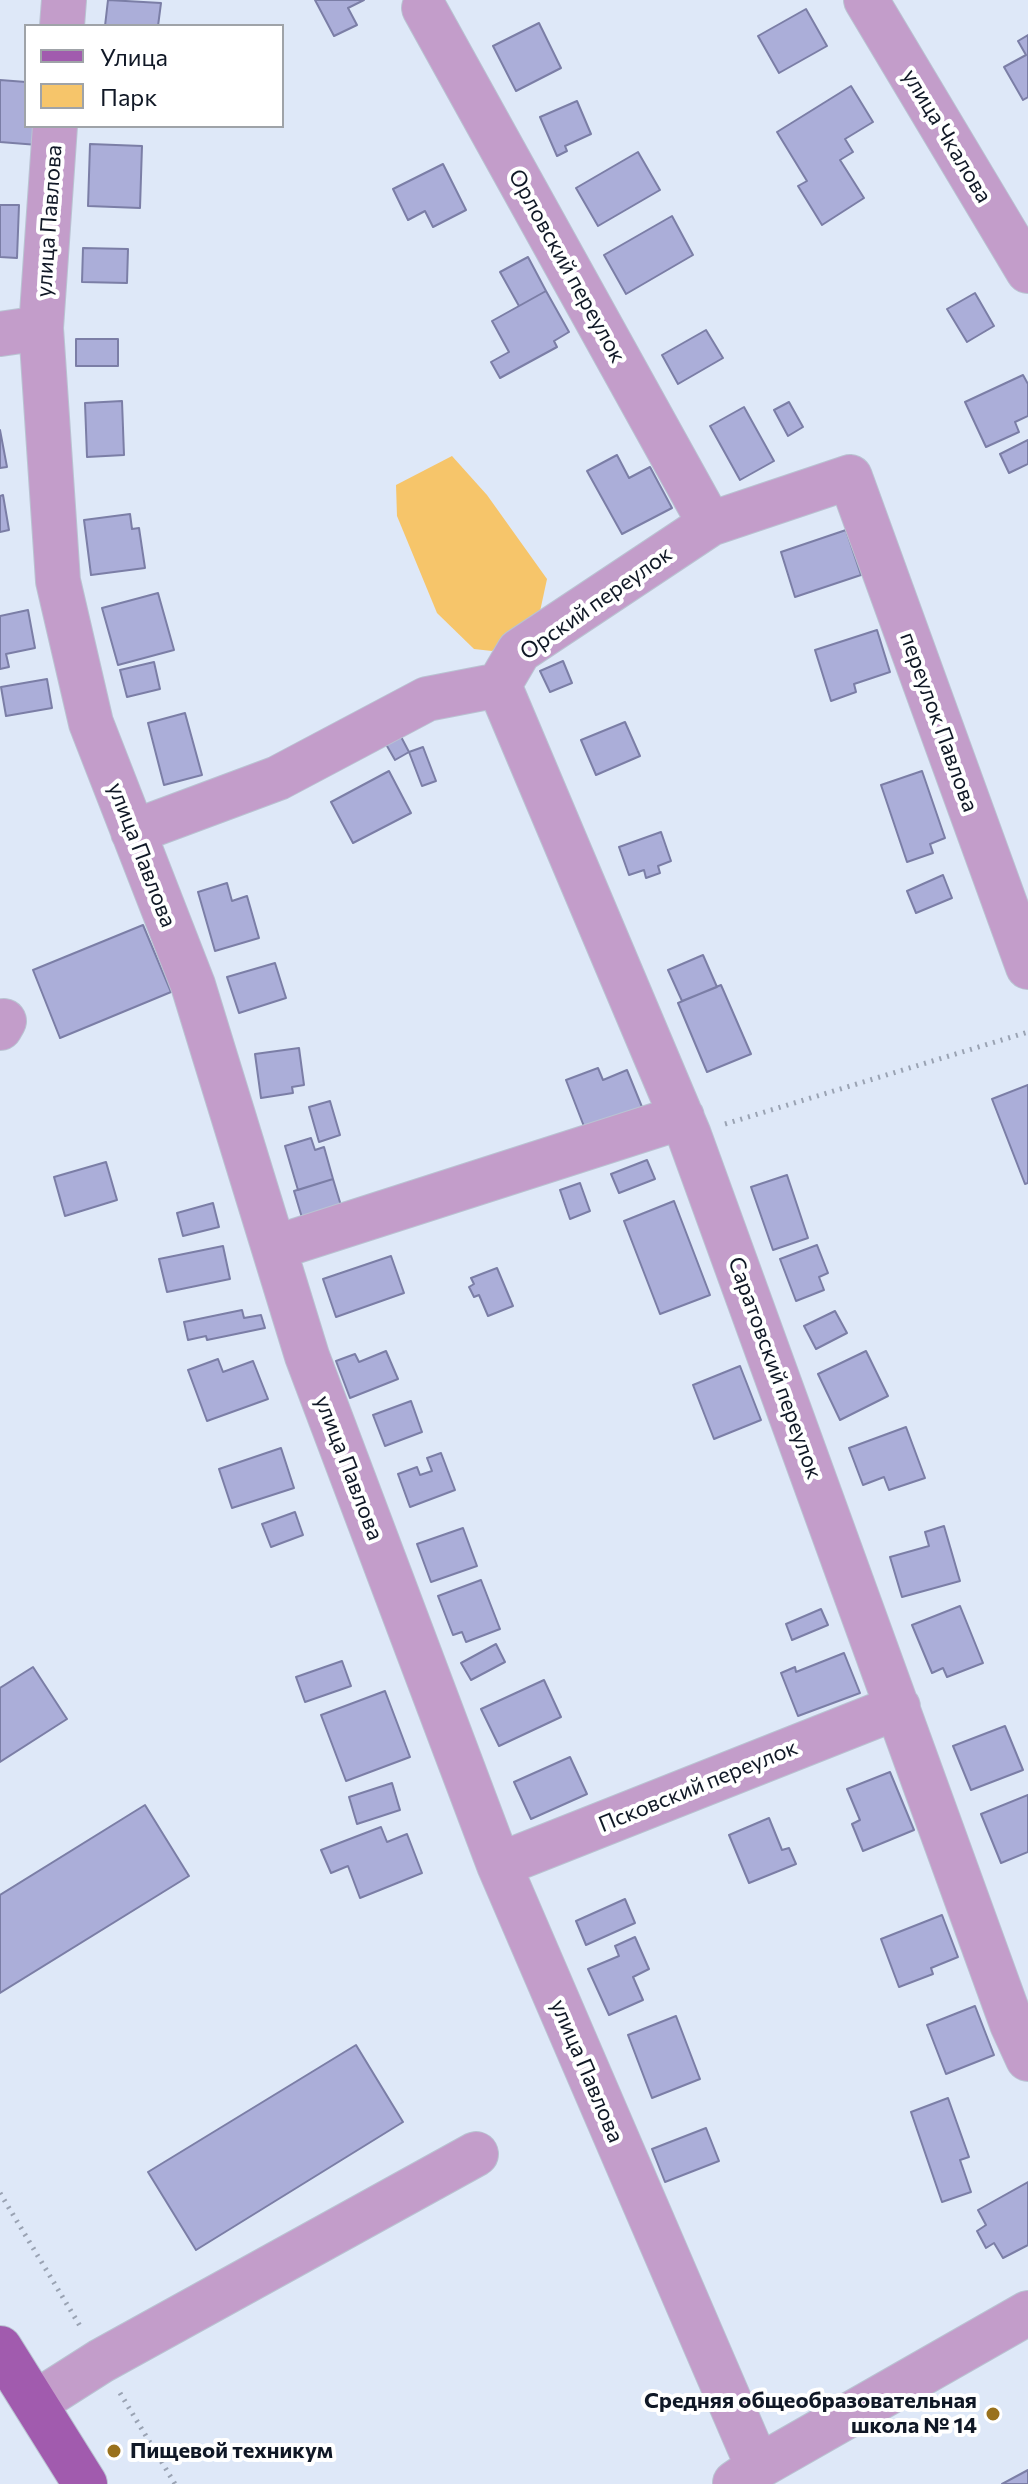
<!DOCTYPE html>
<html>
<head>
<meta charset="utf-8">
<style>
	body { margin:0 }
	#map { position:relative; width:1028px; height:2484px; overflow:hidden; background:#dee8f8; font-family:Commissioner,sans-serif }
	canvas { display:block }
	.legend { position:absolute; left:24px; top:24px; width:260px; height:104px; box-sizing:border-box; background:#fff; border:2px solid #9fa3a8; margin:0; padding:10px 14px; list-style:none; font-size:24px; color:#101826 }
	.legend li { display:flex; align-items:center; gap:16px; height:40px }
	.legend b { width:40px; border:2px solid #9fa3a8 }
</style>
</head>
<body>
<div id="map">
<canvas width="1028" height="2484"></canvas>
<ul class="legend">
<li><b style="height:10px;background:#a15bae"></b>Улица</li>
<li><b style="height:22px;background:#f6c56a"></b>Парк</li>
</ul>
</div>
<script>
const ctx = document.querySelector('canvas').getContext('2d');
ctx.lineJoin = 'round';
function paint(path, color) { ctx.fillStyle = color; ctx.fill(path, 'evenodd'); }
function strokePath(path, color, width, dash) { ctx.strokeStyle = color; ctx.lineWidth = width; ctx.lineCap = dash ? 'butt' : 'round'; ctx.setLineDash(dash || []); ctx.stroke(path); }
function drawText(font, color, halo, rows, align = 'center') {
  ctx.font = font + ' Commissioner,sans-serif'; ctx.lineWidth = 8; ctx.setLineDash([]); ctx.textBaseline = 'middle'; ctx.strokeStyle = halo; ctx.fillStyle = color; for (const [text, x, y, turn = 0] of rows) {
    ctx.save(); ctx.translate(x, y); ctx.rotate((+turn || 0) * Math.PI / 180); ctx.textAlign = isNaN(turn) ? turn : align; if (halo) ctx.strokeText(text, 0, 0); ctx.fillText(text, 0, 0); ctx.restore();
  }
}
const green = new Path2D(`
	M452,456L487,495L547,579L539,616L492,651L474,649L437,613L397,516L396,485Z`);
const building = new Path2D(`
	M108,0L161,3L158,26H105Z
	M315,0H364L348,8L357,25L334,36Z
	M806,9L827,46L779,73L758,36Z
	M539,23L561,68L516,91L493,46Z
	M1028,35V97L1023,100L1004,67L1026,55L1018,41Z
	M0,80L26,82V126H39L38,145L0,142Z
	M851,86L873,122L845,139L853,152L840,160L864,198L822,225L798,186L807,181L777,132Z
	M577,101L591,134L565,146L567,151L557,156L540,117Z
	M90,144L142,146L140,208L88,206Z
	M638,152L660,190L598,226L576,188Z
	M443,164L466,210L433,227L425,211L408,220L393,189Z
	M0,205H19L17,258L0,257Z
	M672,216L693,255L626,294L604,255Z
	M83,248L128,249L127,283L82,282Z
	M528,257L546,291L519,306L500,272Z
	M546,291L569,332L554,341L557,347L500,378L491,362L509,352L492,321Z
	M975,293L994,326L967,342L947,309Z
	M706,330L723,358L678,384L662,355Z
	M76,339H118V366H76Z
	M1023,375L1028,384V416L1015,422L1019,432L986,447L965,402Z
	M122,401L124,455L87,457L85,403Z
	M789,402L803,427L788,436L774,410Z
	M744,407L774,461L740,480L710,426Z
	M0,430L7,467L0,468Z
	M1028,440V464L1009,473L1000,454Z
	M617,455L629,478L650,467L672,508L622,534L587,471Z
	M3,495L9,530L0,532V496Z
	M130,514L132,529L139,528L145,568L91,575L84,520Z
	M846,530L861,575L795,597L781,552Z
	M158,593L174,650L118,665L102,608Z
	M28,610L35,648L6,654L9,667L0,669V616Z
	M877,630L890,672L854,684L856,692L831,701L815,650Z
	M563,661L572,683L550,692L540,671Z
	M154,662L160,689L127,697L120,670Z
	M47,679L52,708L6,716L1,687Z
	M185,713L202,775L164,785L148,723Z
	M625,722L640,756L596,775L581,740Z
	M398,731L409,752L395,760L383,739Z
	M423,747L436,781L422,786L409,752Z
	M389,771L411,813L353,843L331,802Z
	M922,771L945,838L930,844L933,853L907,862L881,785Z
	M661,832L671,861L658,866L660,873L646,878L644,870L629,875L619,847Z
	M943,875L952,898L916,913L907,891Z
	M227,883L232,901L247,896L259,938L215,951L198,892Z
	M143,925L171,992L60,1038L33,970Z
	M703,955L717,987L682,1001L668,970Z
	M275,963L286,998L239,1013L227,977Z
	M721,985L751,1054L707,1072L678,1003Z
	M299,1048L304,1085L292,1087L293,1093L261,1098L255,1054Z
	M598,1068L603,1080L627,1070L642,1107L585,1129L566,1080Z
	M1028,1085V1183L1025,1184L992,1099Z
	M330,1101L340,1135L319,1142L309,1107Z
	M311,1138L315,1150L324,1147L333,1179L298,1190L285,1146Z
	M647,1160L655,1179L619,1193L611,1174Z
	M106,1162L117,1200L65,1216L54,1177Z
	M787,1175L808,1238L773,1250L751,1187Z
	M333,1179L342,1209L303,1221L294,1191Z
	M580,1183L590,1211L570,1219L560,1190Z
	M674,1201L710,1295L660,1314L624,1221Z
	M213,1203L219,1227L183,1236L177,1213Z
	M817,1245L828,1273L819,1277L824,1290L796,1301L780,1259Z
	M223,1246L230,1279L167,1292L159,1259Z
	M391,1256L404,1293L336,1317L323,1279Z
	M497,1268L513,1306L488,1316L479,1295L474,1297L469,1287L474,1284L471,1278Z
	M242,1310L244,1318L261,1315L265,1328L207,1340L206,1336L188,1340L184,1322Z
	M835,1311L847,1333L816,1349L804,1326Z
	M386,1351L398,1379L350,1398L336,1361L355,1354L359,1362Z
	M866,1351L888,1396L840,1420L818,1374Z
	M218,1359L223,1372L253,1361L268,1399L207,1421L188,1370Z
	M740,1366L761,1420L714,1439L693,1385Z
	M411,1401L422,1432L385,1446L373,1415Z
	M906,1427L925,1478L889,1490L884,1477L863,1485L849,1448Z
	M281,1448L294,1488L232,1508L219,1469Z
	M441,1453L455,1490L410,1507L398,1474L417,1467L420,1475L432,1471L427,1458Z
	M295,1512L303,1535L271,1547L262,1524Z
	M944,1526L960,1581L902,1597L890,1557L929,1546L925,1532Z
	M463,1528L477,1566L431,1582L417,1544Z
	M481,1580L500,1629L466,1642L462,1632L453,1635L438,1596Z
	M960,1606L983,1663L947,1677L943,1668L932,1673L912,1625Z
	M821,1609L828,1625L792,1640L786,1624Z
	M496,1644L505,1662L471,1680L461,1663Z
	M844,1653L860,1693L798,1716L781,1673L795,1667L796,1672Z
	M342,1661L351,1686L305,1702L296,1677Z
	M33,1667L67,1719L0,1762V1688Z
	M544,1680L561,1717L499,1746L481,1709Z
	M385,1691L410,1757L346,1781L321,1715Z
	M1005,1726L1023,1770L971,1790L953,1746Z
	M570,1757L587,1794L531,1819L514,1782Z
	M890,1772L914,1830L863,1851L852,1824L860,1820L847,1789Z
	M392,1783L400,1810L357,1824L349,1797Z
	M1028,1795V1852L1001,1863L981,1814Z
	M145,1805L189,1876L0,1993V1895Z
	M769,1818L782,1850L789,1848L796,1864L749,1883L729,1835Z
	M381,1827L387,1842L407,1834L422,1873L360,1898L348,1866L331,1873L321,1850Z
	M625,1899L635,1923L586,1945L576,1921Z
	M942,1915L958,1957L931,1968L933,1974L899,1987L881,1939Z
	M635,1937L649,1969L633,1977L643,2000L609,2015L588,1969L619,1956L615,1946Z
	M975,2006L994,2055L946,2074L927,2025Z
	M676,2016L700,2079L652,2098L628,2035Z
	M356,2045L403,2122L196,2250L148,2172Z
	M948,2098L969,2157L960,2160L971,2192L942,2202L911,2112Z
	M706,2128L719,2161L665,2182L652,2149Z
	M1028,2182V2245L1003,2258L994,2243L986,2248L977,2231L986,2225L978,2210Z
	M1028,2470V2484H1002Z`);
const path = new Path2D(`
	M725,1124L1028,1032
	M0,2193L80,2326
	M120,2393L175,2484`);
const minor = new Path2D(`
	M866,0L1028,271
	M424,8L710,524
	M62,26L64,0
	M55,126L41,328L58,581L91,723L193,985L307,1356L499,1865L758,2467
	M0,334L41,328
	M499,685L689,1135L1012,2024L1028,2059
	M133,832L278,778L427,699L499,685L519,651L710,524L850,477L1028,967
	M0,1028L4,1021
	M274,1248L682,1117
	M499,1865L898,1707
	M35,2403L101,2361L476,2154
	M735,2483L758,2467L1028,2313`);
const major = new Path2D(`
	M0,2348L85,2484`);
const markers = [
	[993,2414,8,"#99711d"],
	[114,2451,8,"#99711d"]
];
const streetNames = [
	["улица Чкалова",947,136,59],
	["улица Павлова",49,221,-86],
	["Орловский переулок",567,266,61],
	["Орский переулок",596,603,-35],
	["переулок Павлова",939,722,70],
	["улица Павлова",142,855,69],
	["Саратовский переулок",775,1368,70],
	["улица Павлова",349,1468,69],
	["Псковский переулок",698,1786,-22],
	["улица Павлова",587,2071,67]
];
const poiNames = [
	["Средняя общеобразовательная",977,2401],
	["школа № 14",977,2426],
	["Пищевой техникум",130,2451,"left"]
];
paint(green, '#f6c56a');
paint(building, '#abaed9');
strokePath(building, '#7b7ea6', 2);
strokePath(minor, '#b9c3d2', 46);
strokePath(major, '#b9c3d2', 46);
strokePath(path, '#9aa3b3', 5, [2, 6]);
strokePath(minor, '#c39dca', 44);
strokePath(major, '#a15bae', 44);
for (const [x, y, r, color] of markers) { const dot = new Path2D(); dot.arc(x, y, r, 0, 2 * Math.PI); ctx.fillStyle = color; ctx.fill(dot); strokePath(dot, '#fff', 3); }
drawText('22px', '#101826', '#fff', streetNames);
drawText('bold 22px', '#101826', '#fff', poiNames, 'right');
</script>
</body>
</html>
